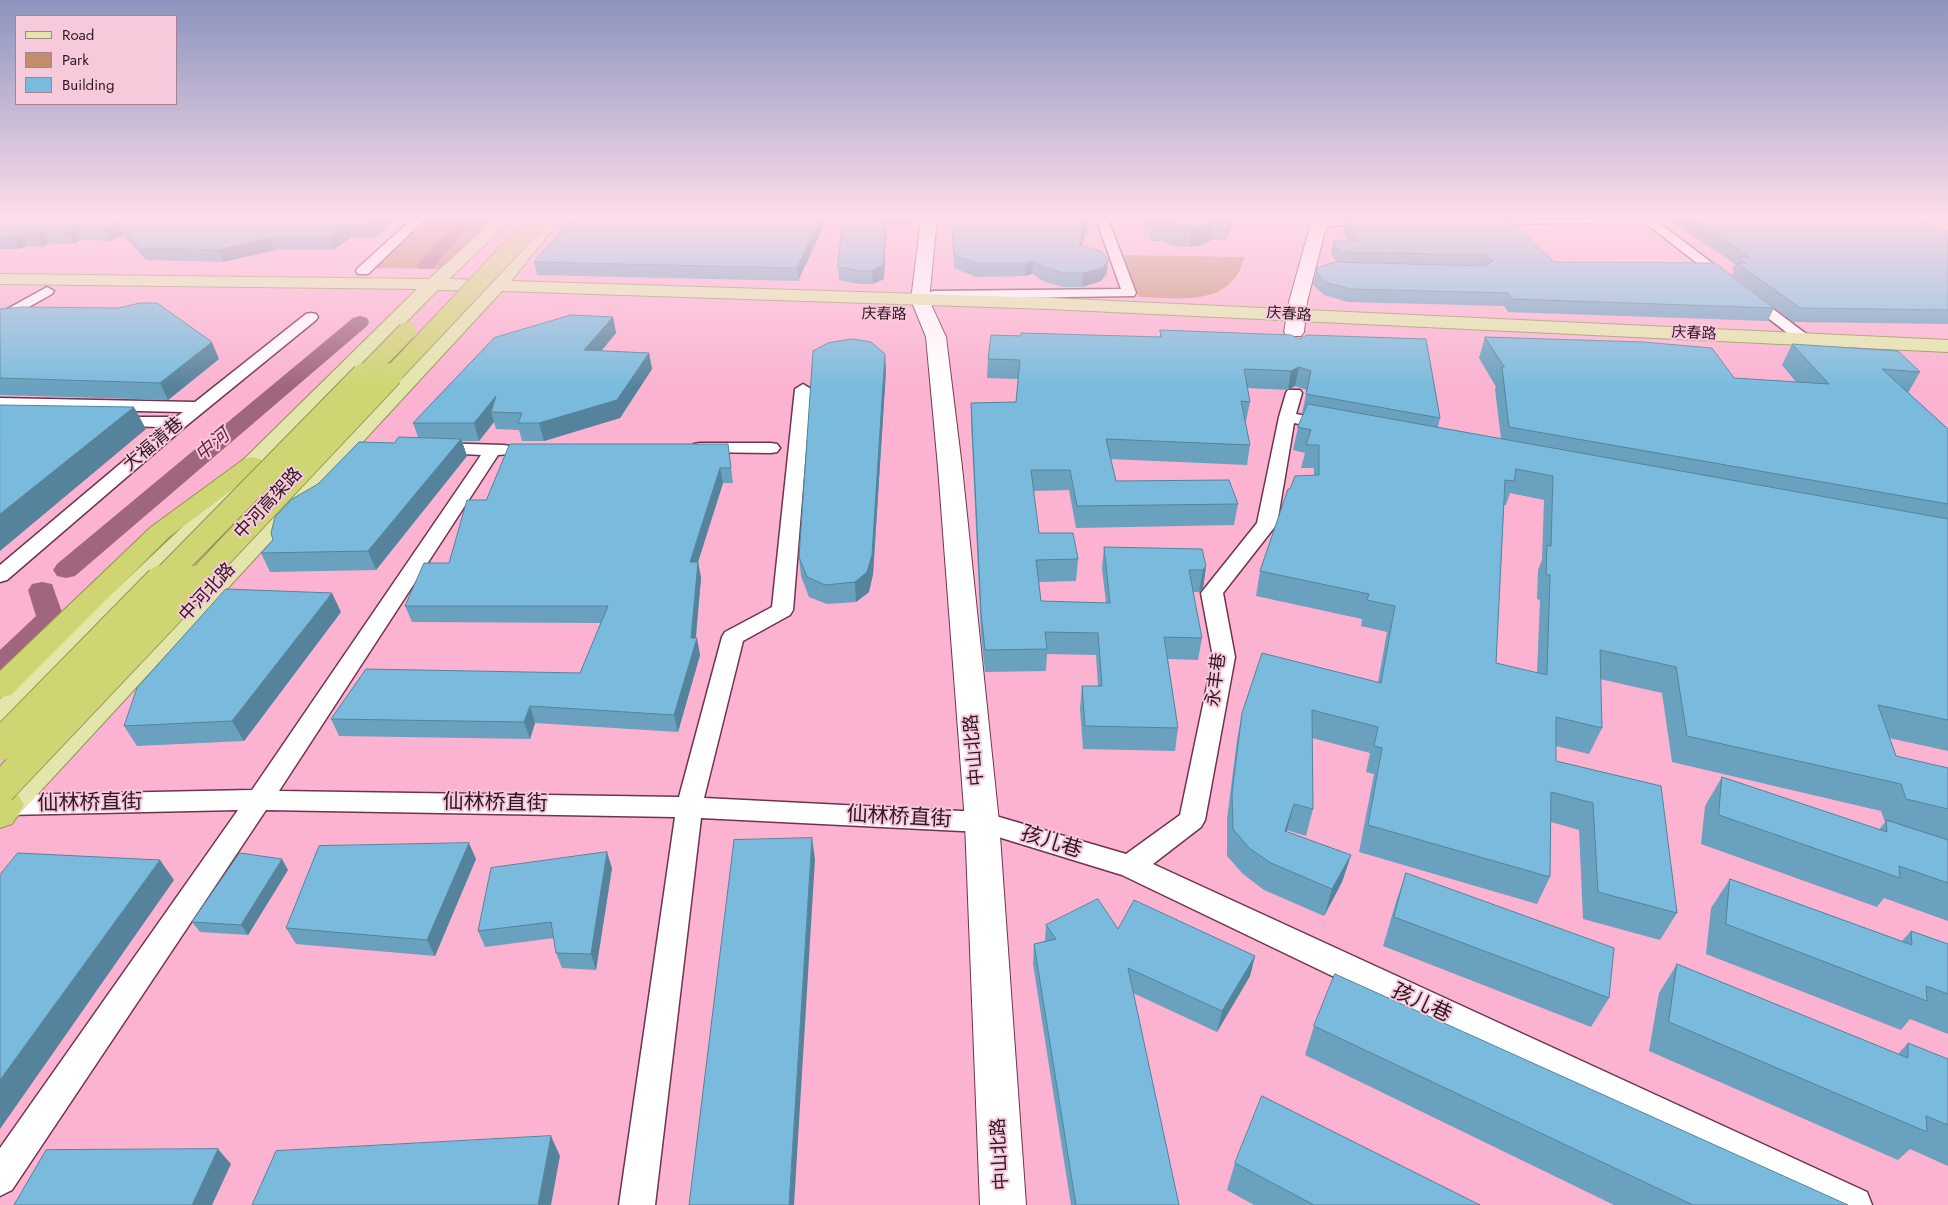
<!DOCTYPE html>
<html>
<head>
<meta charset="utf-8">
<style>
	body { margin:0 }
	#map { position:relative; width:1948px; height:1205px; overflow:hidden; background:#fbb3d1; font-family:Jost,sans-serif }
	canvas { display:block }
	.legend { position:absolute; left:15px; top:15px; width:162px; height:90px; box-sizing:border-box; background:#f6cadb; border:1px solid #a78291; margin:0; padding:6px 9px; list-style:none; font-size:15px; color:#301622 }
	.legend li { display:flex; align-items:center; gap:10px; height:25px }
	.legend b { width:25px; border:1px solid #a78291 }
</style>
</head>
<body>
<div id="map">
<canvas width="1948" height="1205"></canvas>
<ul class="legend">
<li><b style="height:6px;background:#e2e6aa"></b>Road</li>
<li><b style="height:14px;background:#c28d6d"></b>Park</li>
<li><b style="height:14px;background:#7abbdd"></b>Building</li>
</ul>
</div>
<script>
const ctx = document.querySelector('canvas').getContext('2d');
ctx.lineJoin = 'round';
function paint(path, color) { ctx.fillStyle = color; ctx.fill(path, 'evenodd'); }
function strokePath(path, color, width, dash) { ctx.strokeStyle = color; ctx.lineWidth = width; ctx.lineCap = dash ? 'butt' : 'round'; ctx.setLineDash(dash || []); ctx.stroke(path); }
function drawText(font, color, halo, rows, align = 'center') {
  ctx.font = font + ' Jost,"Noto Sans SC",sans-serif'; ctx.lineWidth = 4; ctx.setLineDash([]); ctx.textBaseline = 'middle'; ctx.strokeStyle = halo; ctx.fillStyle = color; for (const [text, x, y, turn = 0] of rows) {
    ctx.save(); ctx.translate(x, y); ctx.rotate((+turn || 0) * Math.PI / 180); ctx.textAlign = isNaN(turn) ? turn : align; if (halo) ctx.strokeText(text, 0, 0); ctx.fillText(text, 0, 0); ctx.restore();
  }
}
const green = new Path2D(`
	M429,219H492L442,269L374,268Z
	M1123,255L1245,257C1242,263 1240,273 1235,278C1213,306 1170,297 1139,297Z`);
const canal = new Path2D(`
	M459,219H476L432,269H420L417,265L420,261Z
	M360,316L367,318L369,322L367,326L75,576L66,578L57,576L53,570L57,564L353,318Z
	M42,582L52,584L64,618L10,674L0,677V650L36,616L28,590L32,584Z`);
const street = new Path2D(`
	M412,219H425L368,274H358L356,271L358,268Z
	M1096,219H1108L1136,293L1134,296L935,299L920,304L913,300L915,297L933,291L1121,289Z
	M1316,219H1377L1378,221L1372,225L1320,226L1314,222Z
	M1599,219L1593,223L1480,224L1474,220Z
	M1640,219H1654L1809,336L1811,339L1809,342H1799Z
	M47,287L54,291L52,294L0,323V313Z
	M311,313L316,314L318,317L316,320L186,426L7,580L0,582V565L164,427L113,426L107,425L105,421L107,417H176L183,412L0,408V398L195,402L306,314Z
	M803,384L811,389L793,610L790,615L743,641L704,798L982,812L1126,854L1180,815L1213,657L1201,593L1257,523L1279,417L1286,393L1288,390H1300L1302,393L1296,414L1334,421L1336,425L1334,429L1328,430L1294,423L1277,524L1223,593L1235,657L1205,820L1201,827L1153,864L1867,1192L1872,1205H1814L1607,1108L1122,875L982,832L701,818L655,1205H619L675,817L266,810L12,1190L0,1196V1148L238,810L7,815L0,813V797L7,795L252,790L481,455L429,452L426,448L429,444L435,443L504,445L510,446L513,450L510,454L498,455L279,791L679,797L722,637L725,632L772,607L795,389Z
	M700,443H771L777,444L780,448L777,452L771,453L694,452L691,448L694,444Z`);
const secondary = new Path2D(`
	M921,219H937L929,300L946,337L962,467L999,822L1026,1205H980L965,822L938,467L926,337L911,300Z
	M1312,219H1328L1307,302L1304,332L1301,336H1287L1284,332L1289,302Z`);
const primary = new Path2D(`
	M495,219H512L449,279L493,280L544,219H561L511,281L1049,298L1948,340V352L1049,309L502,291L12,822L0,826V791L483,291L438,290L261,468L245,493L11,725L0,728V699L228,484L244,459L417,289L0,284V274L429,279Z`);
const highway = new Path2D(`
	M252,457L260,459L264,464L260,469L169,537L11,695L0,698V671L151,527L244,459Z
	M7,792L19,796L24,805L12,824L0,828V794Z`);
const highwayBridgeFar2 = new Path2D(`
	M362,377L407,331
	M390,377L539,219`);
const highwayBridgeFar1 = new Path2D(`
	M160,582L363,375
	M196,582L391,375`);
const highwayBridge = new Path2D(`
	M0,745L161,581
	M0,789L197,581`);
const wall = new Path2D(`
	M0,219H397L374,238H350L333,250H275L223,262L146,260L123,235L111,241L80,240L74,244L49,243L43,247L28,246L19,249H0Z
	M572,219H827L798,281L537,275L534,262Z
	M843,219H911V224H887L884,279L873,284H860L839,280L838,267Z
	M951,219H1090L1082,245L1107,273L1101,281L1082,287H1064L1045,282L1032,274L1025,276L976,277L954,268L953,237Z
	M1139,219H1236L1225,240H1211L1203,245L1189,247L1173,246L1162,241H1152Z
	M1359,219H1509L1554,262L1774,308L1768,321L1508,312L1504,306L1348,302L1324,295L1313,285L1317,268L1336,262L1331,253L1333,241H1349L1342,232L1345,220H1359Z
	M1668,219H1921L1948,233V324L1793,322L1732,275L1734,271L1732,270L1735,264Z
	M0,309L219,359L168,400L0,395Z
	M613,317L616,333L601,351L649,353L652,369L620,418L544,441H522L519,430L496,429L494,422L479,441H462L467,456L376,570L270,572L261,553L394,443L418,437L413,423Z
	M1160,330L1291,335L1440,418L1438,427L1501,439L1495,389L1496,387L1479,358L1485,337L1734,378L1796,382L1782,365L1792,344L1920,372L1908,393L1948,429V751L1889,738L1896,756L1948,768V921L1884,898L1877,907L1701,844L1705,806L1722,777L1879,830L1885,822L1881,811L1672,762L1662,693L1600,679L1602,728L1589,754L1556,746V761L1661,786L1677,913L1660,940L1583,919L1579,830L1551,822L1550,877L1537,904L1359,852L1374,774L1366,772L1370,753L1312,738L1313,809L1306,836L1287,830V832L1351,855L1342,882L1324,916L1264,890L1243,874L1227,856V819L1237,740L1242,713L1378,682L1387,632L1361,626L1362,619L1256,596L1260,571L1290,489L1314,475V468H1301L1305,453L1293,450L1298,427L1304,413H1302L1307,390L1295,386L1288,390L1247,388L1250,402L1246,421H1245L1250,445L1247,465L1110,459L1116,481L1238,504L1234,525L1076,528L1069,490L1033,491L1039,533L1078,559L1076,581L1039,582L1041,601L1106,603L1102,569L1104,547L1206,566L1203,588L1199,592H1193L1202,638L1198,660L1168,659L1178,728L1175,751L1083,749L1080,709L1082,686H1098L1096,655L1047,654L1046,671L985,672L981,634L971,422V403L1016,402L1018,379L987,378L988,359L1021,336L1160,337ZM1510,493L1544,500L1542,560L1538,570L1537,599L1540,600L1537,673L1496,663L1504,505H1506Z
	M886,370L873,574L869,592L856,602L827,604L809,597L801,576L799,557Z
	M728,444L733,483H723L698,562L701,578L696,638L700,655L678,732L535,723L530,739L339,736L331,719L580,673L601,623L412,622L405,606L449,563L486,500Z
	M341,612L244,741L137,746L124,726Z
	M476,859L435,956L296,944L286,928Z
	M612,868L596,970L562,968L556,953L554,938L485,947L478,931Z
	M288,870L248,935L200,932L192,922Z
	M1406,873L1609,998L1591,1027L1383,946L1396,902Z
	M1730,879L1902,941L1911,931L1948,944V1034L1910,1019L1901,1030L1706,954L1711,908Z
	M1046,925L1255,956L1250,976L1217,1032L1133,993L1179,1205H1071L1033,964L1034,944L1045,941Z
	M1677,964L1898,1054L1908,1043L1948,1059V1166L1910,1149L1898,1160L1649,1051L1659,993Z
	M1314,1026L1848,1205H1614L1305,1055Z
	M1235,1163L1480,1205H1254L1227,1190Z`);
const shadedWall = new Path2D(`
	M379,219H397L374,238L370,226Z
	M820,219H827L798,281L797,268Z
	M886,219L884,279L873,284L872,271Z
	M1087,219H1090L1078,258L1079,245Z
	M1228,219H1236L1225,240L1228,220Z
	M1214,220L1211,240L1203,245L1189,247L1192,227Z
	M117,223L123,235L111,241L106,229Z
	M346,226L350,238L333,250L329,238Z
	M74,229L80,240L74,244L68,232Z
	M43,231L49,243L43,247L37,235Z
	M22,235L28,246L19,249L13,237Z
	M270,238L275,250L223,262L218,250Z
	M1108,260L1107,273L1101,281L1082,287L1083,273Z
	M1033,261L1032,274L1025,276L1026,263Z
	M613,317L616,333L588,367L584,350Z
	M212,342L219,359L168,400L160,383Z
	M649,353L652,369L620,418L544,441L539,423Z
	M885,354L886,370L873,574L869,592L856,602L855,582Z
	M1299,367L1295,386L1288,390L1291,371Z
	M496,396L491,412L494,422L479,441L474,423Z
	M134,407L146,429L0,551V514Z
	M461,439L467,456L376,570L368,551Z
	M720,468L723,483L698,562L701,578L695,644L697,638L700,655L678,732L674,715L691,638L690,562Z
	M1206,566L1203,588L1199,592L1203,570Z
	M332,593L341,612L244,741L232,721Z
	M530,706L535,723L530,739L524,722Z
	M1294,804L1287,830L1278,858L1285,831Z
	M812,838L815,859L794,1205H789Z
	M469,843L476,859L435,956L427,940Z
	M607,852L612,868L596,970L591,954Z
	M1351,855L1342,882L1324,916L1332,889Z
	M282,859L288,870L248,935L241,925Z
	M160,860L174,880L0,1129V1080Z
	M1255,956L1250,976L1217,1032L1222,1011Z
	M551,1136L560,1156L551,1205H538Z
	M218,1149L231,1164L212,1205H192Z`);
const building = new Path2D(`
	M0,219H379L370,226H346L329,238H270L218,250L140,248L117,223L106,229H74L68,232L43,231L37,235H22L13,237H0Z
	M573,219H820L797,268L534,262Z
	M843,219H886L883,265L872,271H859L838,267Z
	M952,219H1087L1079,245L1101,251L1108,260L1102,268L1083,273H1064L1046,268L1033,261L1026,263H976L954,255Z
	M1153,219H1228L1214,220L1206,225L1192,227L1175,225L1164,221H1154Z
	M1361,219H1509L1554,262L1715,263L1774,308L1512,299L1508,293L1351,289L1327,283L1316,272L1317,268L1335,262L1484,266L1493,261L1485,255L1340,252L1333,241H1360L1345,220H1362Z
	M1691,219H1921L1948,233V310L1800,308L1737,263H1745L1738,257H1749Z
	M140,303H157L212,342L160,383L0,378V309L22,307L118,308Z
	M571,315L613,317L584,350L649,353L617,400L539,423H518L522,413L491,412L496,396L474,423H413L494,338Z
	M1160,330L1291,335L1299,339L1307,335L1426,339L1440,418L1306,394L1311,371L1299,367L1291,371L1244,369L1250,402L1241,401L1250,445L1106,439L1116,481L1229,480L1238,504L1077,506L1070,470H1031L1039,533H1073L1078,559L1036,560L1041,601L1110,603L1104,547L1202,549L1206,566L1203,570H1189L1202,638L1164,637L1178,728L1085,726L1082,686H1102L1098,633L1045,632L1047,649L985,650L981,612L971,403L1016,402L1020,360L988,359L991,335L1021,336V333L1161,337Z
	M1485,337L1643,342L1712,348L1734,378L1829,384L1792,344L1898,351L1920,372L1882,369L1948,429V504L1509,427L1502,367H1504Z
	M852,339L871,342L885,354L872,555L867,572L855,582L825,585L807,577L799,557L813,351L828,343Z
	M1308,404L1948,519V720L1878,705L1896,756L1948,768V809L1906,799L1901,784L1687,736L1676,667L1600,650L1602,728L1556,717V761L1661,786L1677,913L1598,892L1593,803L1551,792L1550,877L1368,825L1382,748L1374,746L1378,727L1312,710L1313,809L1294,804L1285,831L1351,855L1332,889L1271,863L1249,848L1233,829L1232,793L1242,713L1262,653L1381,683L1395,606L1367,600L1369,594L1260,571L1288,489H1290L1295,476L1319,475V445H1306L1311,430L1298,427ZM1516,469L1553,476L1551,546L1547,545L1546,574L1550,575L1547,675L1496,663L1505,480L1514,481Z
	M0,405L134,407L0,514Z
	M399,437L461,439L368,551L261,553L273,540L271,533L275,517L292,499L318,484L359,442L394,443Z
	M510,444H728L731,468H720L690,562H698L691,638H697L674,715L530,706L524,722L331,719L366,669L580,673L608,606H405L424,563H449L467,500H486Z
	M226,589L332,593L232,721L124,726L137,688Z
	M1722,777L1887,832L1886,820L1948,840V883L1899,866L1900,878L1719,815Z
	M812,838L789,1205H689L734,840Z
	M469,843L427,940L286,928L319,846Z
	M607,852L591,954L556,953L551,922L478,931L491,868Z
	M18,853L160,860L0,1080V875Z
	M240,853L282,859L241,925L192,922Z
	M1406,873L1614,948L1609,998L1394,917Z
	M1730,879L1912,945L1911,931L1948,944V994L1926,986L1927,1001L1726,924Z
	M1098,899L1118,929L1134,900L1255,956L1222,1011L1128,968L1179,1205H1076L1034,944L1056,939L1046,925Z
	M1677,964L1908,1058V1043L1948,1059V1125L1926,1116L1927,1132L1669,1022Z
	M1335,974L1848,1205H1693L1314,1026Z
	M1262,1096L1480,1205H1314L1235,1163Z
	M551,1136L538,1205H252L276,1151Z
	M218,1149L192,1205H14L46,1150Z`);
const farStreetnames = [
	["庆春路",884,315,1],
	["庆春路",1289,315,4],
	["庆春路",1694,334,3]
];
const streetNames = [
	["大福清巷",154,445,-40],
	["中河高架路",269,504,-47],
	["中河北路",208,593,-47],
	["永丰巷",1217,680,-83],
	["中山北路",975,750,-95],
	["中山北路",1001,1154,-93]
];
const waterNames = [
	["中河",213,446,-40]
];
const nearStreetnames = [
	["仙林桥直街",90,804,-1],
	["仙林桥直街",495,804,1],
	["仙林桥直街",899,818,3],
	["孩儿巷",1051,843,17],
	["孩儿巷",1421,1004,25]
];
paint(green, '#c28d6d');
paint(canal, '#a0657f');
strokePath(street, '#6f334f', 3);
strokePath(secondary, '#6f334f', 2);
strokePath(primary, '#979256', 2);
strokePath(highway, '#979256', 2);
paint(street, '#fff');
paint(secondary, '#fff');
paint(primary, '#e2e6aa');
paint(highway, '#ced572');
strokePath(highwayBridgeFar2, '#979256', 20, []);
strokePath(highwayBridgeFar1, '#979256', 25, []);
strokePath(highwayBridge, '#979256', 33, []);
strokePath(highwayBridgeFar2, '#ced572', 18);
strokePath(highwayBridgeFar1, '#ced572', 23);
strokePath(highwayBridge, '#ced572', 31);
paint(wall, '#69a1be');
paint(shadedWall, '#55839b');
paint(building, '#7abbdd');
strokePath(building, '#55839b', 1);
const sky = ctx.createLinearGradient(0, 0, 0, 388);
sky.addColorStop(0, '#8b94be');
sky.addColorStop(0.56, '#fdddea');
sky.addColorStop(1, '#fdddea00');
ctx.fillStyle = sky;
ctx.fillRect(0, 0, 1948, 388);
drawText('15px', '#301622', '#f6cadb', farStreetnames);
drawText('18px', '#301622', '#f6cadb', streetNames);
drawText('italic 19px', '#671d43', '#f6cadb', waterNames);
drawText('21px', '#301622', '#f6cadb', nearStreetnames);
</script>
</body>
</html>
